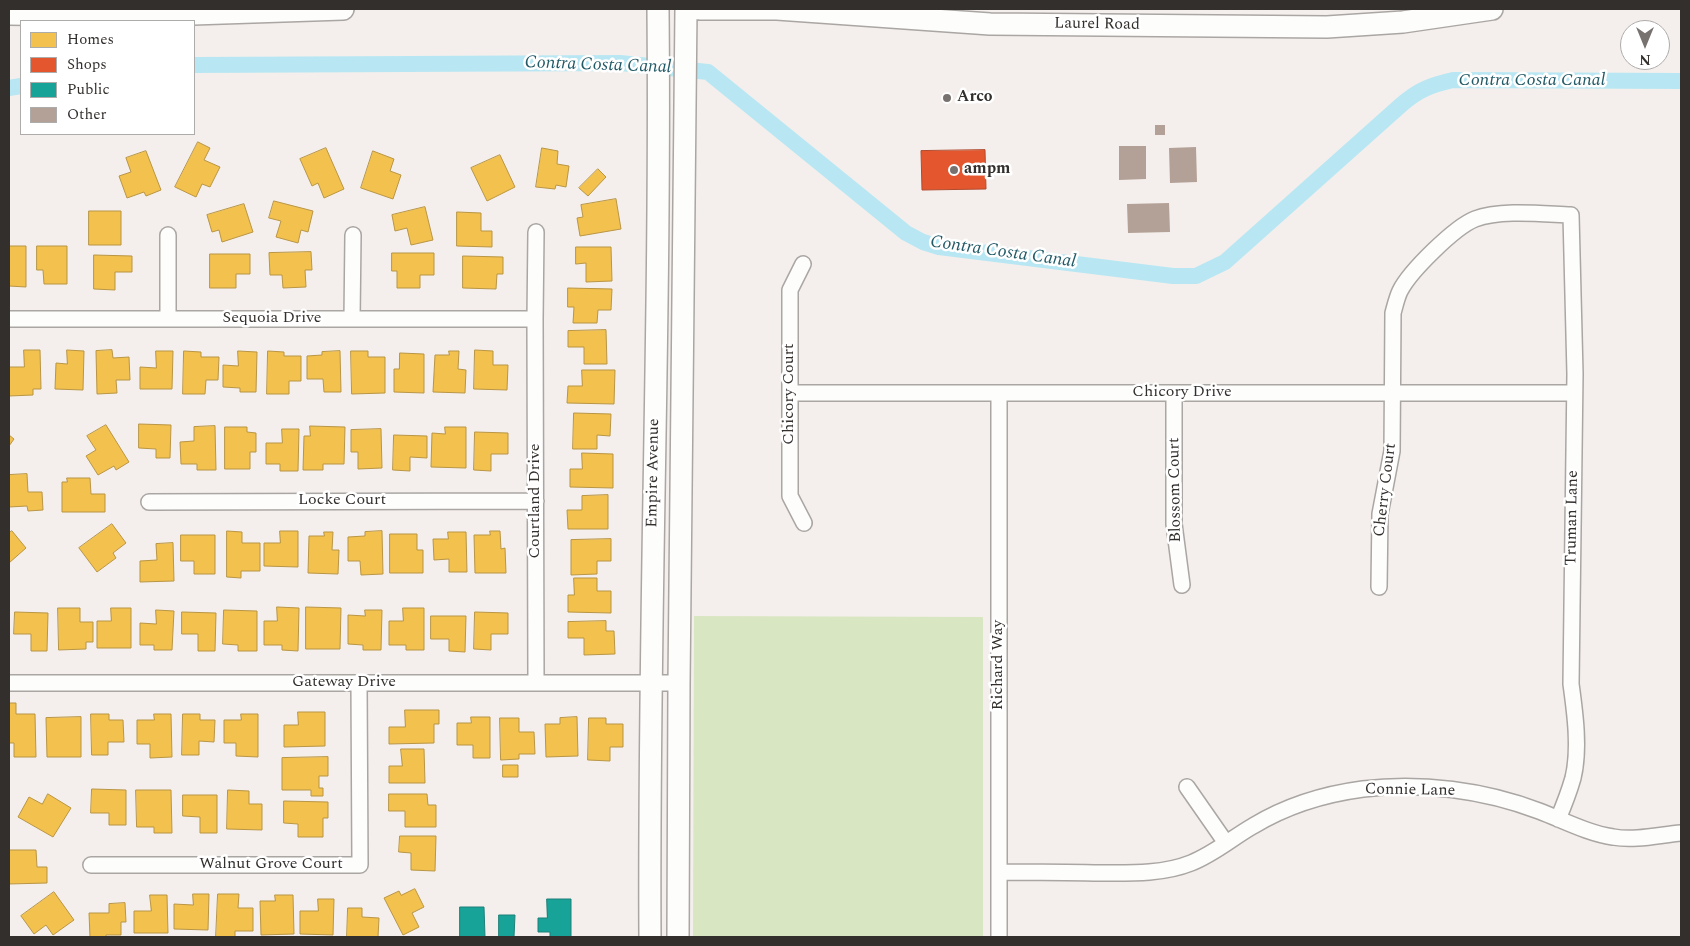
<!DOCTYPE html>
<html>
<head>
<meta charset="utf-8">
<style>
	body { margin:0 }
	#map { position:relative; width:1690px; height:946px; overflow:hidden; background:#f4efec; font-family:Spectral,serif }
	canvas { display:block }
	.frame { position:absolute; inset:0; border:10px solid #332f2d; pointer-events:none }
	.legend { position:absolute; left:20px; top:20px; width:175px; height:115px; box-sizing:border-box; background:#fff; border:1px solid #adacab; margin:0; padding:6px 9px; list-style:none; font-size:15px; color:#332f2d }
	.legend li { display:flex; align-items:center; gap:10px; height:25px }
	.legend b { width:25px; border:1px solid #adacab }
	.north { position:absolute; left:1620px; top:20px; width:50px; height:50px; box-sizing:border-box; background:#fff; border:1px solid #adacab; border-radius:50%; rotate:180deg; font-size:14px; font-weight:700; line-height:20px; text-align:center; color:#332f2d }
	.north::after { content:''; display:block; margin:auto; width:18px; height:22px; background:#777270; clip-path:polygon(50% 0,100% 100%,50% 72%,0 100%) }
</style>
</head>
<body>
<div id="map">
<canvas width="1690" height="946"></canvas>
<div class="frame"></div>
<ul class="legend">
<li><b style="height:14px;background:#f2c14e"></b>Homes</li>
<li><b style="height:14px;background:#e4572e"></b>Shops</li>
<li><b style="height:14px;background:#17a398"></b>Public</li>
<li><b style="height:14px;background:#b3a197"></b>Other</li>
</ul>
<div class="north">N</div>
</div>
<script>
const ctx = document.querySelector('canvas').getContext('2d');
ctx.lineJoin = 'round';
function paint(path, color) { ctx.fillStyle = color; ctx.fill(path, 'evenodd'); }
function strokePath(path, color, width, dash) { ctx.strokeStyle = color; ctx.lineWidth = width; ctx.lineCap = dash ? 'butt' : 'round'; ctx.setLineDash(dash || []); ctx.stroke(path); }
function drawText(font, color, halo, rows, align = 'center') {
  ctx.font = font + ' Spectral,serif'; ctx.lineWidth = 5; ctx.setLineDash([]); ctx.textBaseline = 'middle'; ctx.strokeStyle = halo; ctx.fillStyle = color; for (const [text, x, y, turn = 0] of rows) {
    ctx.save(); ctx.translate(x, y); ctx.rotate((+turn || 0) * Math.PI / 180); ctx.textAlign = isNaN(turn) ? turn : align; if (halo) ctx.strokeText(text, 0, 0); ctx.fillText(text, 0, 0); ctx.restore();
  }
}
const green = new Path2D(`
	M694,616L983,617V937H693Z`);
const homes = new Path2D(`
	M198,142L210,148L204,160L220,167L210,187L202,184L196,197L175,187Z
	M326,148L344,189L324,198L318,183L312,186L300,159Z
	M542,148L558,151L557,164L569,166L566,187L556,185L555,189L536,187Z
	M146,151L161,190L146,196L144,192L127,198L119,176L131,172L126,158Z
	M373,151L394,159L390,171L401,175L393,199L361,188Z
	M500,155L515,187L487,201L471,168Z
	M598,169L606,177L588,196L579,188Z
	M616,199L621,229L580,236L577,218L583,217L581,205Z
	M274,201L313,211L308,232L301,230L298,243L276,237L281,221L269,218Z
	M244,204L253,232L222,242L219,230L212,232L207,215Z
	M425,207L433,240L411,245L407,228L395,231L392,215Z
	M89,211H121V245H89Z
	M457,212L481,213V231H492V247L457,246Z
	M9,246H26V287L9,286Z
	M37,246H67V284H44L43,270H37Z
	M576,247H611L612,281L586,282V263L576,264Z
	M311,252L312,270H305L306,287L283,288L282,275H270L269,253Z
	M392,253H434V275H420V288H397V271H392Z
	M210,254H250V274H236V288H210Z
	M94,255L132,256V272H115V290L94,289Z
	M463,256L503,257V274H497L496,289L463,288Z
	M568,288L612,289L611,310H598L597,323H573L574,307H568Z
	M606,330L607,364H584V347H568V331Z
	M24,350H40L41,389H33V395L9,396V367H24Z
	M67,350L84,351L83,390L55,389L56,363L67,364Z
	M112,350L113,358L129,357L130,380H116L117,393L97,394L96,351Z
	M475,350L493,351V365H508L507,390L474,389Z
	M156,351H173L172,389H140V367L156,368Z
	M184,351L201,352V357H219L218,380H206L205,394H183Z
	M238,351L257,352L256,392H240V388L223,387V365L238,366Z
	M268,351L284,352V356H301V381H289V394H267Z
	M340,351L341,392H324L323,379H307V356L322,355V352Z
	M351,351H368V357H385V393L352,394Z
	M449,351H459L458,369L466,370L465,393L433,392L435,355H449Z
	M400,353L424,354V393L394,392V369H399Z
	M582,370H615L614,404L567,403L568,386H582Z
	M574,413L611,414L610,436L597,435V449H573Z
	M139,424L171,425L170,458H156V449L139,448Z
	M106,425L129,462L116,470L114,466L98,475L86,456L96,450L87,436Z
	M215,426L216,470H197V464H181L180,442L194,441V427Z
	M310,426L345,427L344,464H323V470H303L304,436H310Z
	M225,427H247V432L256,433V452H250V469H225Z
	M445,427H466V468L431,467L432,433L445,434Z
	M282,429H299L298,471H280V464H266V443H282Z
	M381,429L382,468L358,469V452H351V430Z
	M475,432L508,433V454H491V471L474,470Z
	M9,435L14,439L9,446Z
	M394,435L427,436V458L410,457V471L393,470Z
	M582,453L613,454V488L570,487V469H582Z
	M27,474L28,492H42L43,510L28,511L27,506L9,507V475Z
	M67,478H90L91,494H105V512H62V482H67Z
	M608,495V529H568L567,510H582V496Z
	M112,524L126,543L113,553L116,558L97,572L79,548Z
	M12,531L26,548L9,563V533Z
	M227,531L242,532V543H260V571H241V578L227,577Z
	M280,531H298V567L264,566V543H280Z
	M382,531L383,574L361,575L360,561H348V537L365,536V532Z
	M490,531H500L501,549L505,548L506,573H475L474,535H490Z
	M324,532H333L332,550H339L338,574L308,573L309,536H324Z
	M448,532H466L467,572H449V559L434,560L433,539H448Z
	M390,534H417V550H423V573H390Z
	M181,535H215V574H194V561H181Z
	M611,539V561H597V574L571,575V540Z
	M173,543L174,581L140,582V561L157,560L156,544Z
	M574,578H597V591H611V613L568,612V595H574Z
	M277,607L299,608L298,651L282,650V645H264V621H277Z
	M306,607L341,608L340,649H306Z
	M58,608H80V622H93V642H86V649L59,650Z
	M111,608H131V648H97V621H111Z
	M403,608H424V650H406V645H389V621H403Z
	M156,610L174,611L172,650H154V645H140V623L156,624Z
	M224,610L257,611V651H238V645L223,644Z
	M365,610H382L381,650H363V645L348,644V615L365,616Z
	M15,612L48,613L47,651H31V634H14Z
	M182,612L216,613L215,651H198V634H182Z
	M475,612L508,613V634H491V650L474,649Z
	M431,616H466L465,652L449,651V639H431Z
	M606,621V631H614L615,654L584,655V638H568V622Z
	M9,703H16V714H35L36,757H14V743H9Z
	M405,710H439V724H434V743L389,744V727H405Z
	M298,712H325V746L284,747V725H298Z
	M91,714H109V720H123L124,742H108V755H92Z
	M154,714H171L172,757L150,758V744H137V720H154Z
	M183,714H200V720H215L214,742L199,741V755H182Z
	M241,714H258V757L236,756V743H224V720H241Z
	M81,717V757H47L46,718Z
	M471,717H490V758H473V745H457V723H471Z
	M577,717L578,756L546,757L545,724H560V718Z
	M500,718H519V732H534L535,754H519V759L501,760Z
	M589,718H606V724H623V747H610V761L588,760Z
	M401,749H424L425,783H389V766H402Z
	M328,757V776H319V788H323V796H311V790H282V758Z
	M503,765H518V777H503Z
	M92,789L126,790V825H109V813H91Z
	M136,790H171L172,833H154V827H137Z
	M228,790L249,791V804H262V830L227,829Z
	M48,794L71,808L53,837L18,817L29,797L42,804Z
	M389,794H427L428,805H436V827H405V811H389Z
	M183,795H217V833H200V817L183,816Z
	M284,801L328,802V818H323V837H298V824L284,823Z
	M400,836H436L435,871L411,870V853L399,852Z
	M9,850H36L37,867H47V883L9,884Z
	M415,889L424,907L412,913L419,927L403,935L384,898L399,891L401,895Z
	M54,892L74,920L53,935L46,925L34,934L21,916Z
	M193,894H209L208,930L174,929V904L193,905Z
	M218,894H239L238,908H253V931H235V937H216Z
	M150,895H167L168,933H134V911H151Z
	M275,895H293L294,934L261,935L260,901H275Z
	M318,899H334L333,935L300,934V911H318Z
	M125,903L126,922H121V935H106V937H90L89,913H109V904Z
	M348,908H362V917L379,918L378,937H347Z`);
const shops = new Path2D(`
	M985,150L986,189L922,190L921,151Z`);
const public = new Path2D(`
	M547,899H571V937H550V932H538V918H547Z
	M460,907H484L485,937H460Z
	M499,915H515L514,937H499Z`);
const canal = new Path2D(`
	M194,65L620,63L708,72L906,233L923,242L939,247L1173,276H1196L1225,262L1401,105C1418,90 1431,85 1453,80L1681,81
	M9,88L21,86`);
const building = new Path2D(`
	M1155,125H1165V135H1155Z
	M1119,146H1146V179L1119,180Z
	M1196,147L1197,182L1170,183L1169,148Z
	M1169,203L1170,232L1128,233L1127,204Z`);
const minor = new Path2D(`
	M536,232L535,319L536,682
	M803,264L790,290V496L804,523
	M9,319H535
	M168,319V235
	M352,319L353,235
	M790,393H1574
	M1174,393V524L1182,585
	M149,502L536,501
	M1379,587L1380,514L1392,451L1393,313C1395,306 1397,297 1400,291C1410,271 1455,227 1475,219C1500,209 1544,214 1571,215L1575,374L1571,684C1575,713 1580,749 1573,778C1569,792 1564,805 1558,819
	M9,683H679
	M1187,787L1226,843
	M91,865H360L359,683
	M999,872C1031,872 1062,872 1094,873C1126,873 1161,875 1191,863C1214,854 1232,838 1253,826C1286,806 1325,794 1363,789C1421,782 1484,790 1539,811C1563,820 1587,833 1613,837C1635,841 1659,835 1681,833
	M999,937V393`);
const secondary = new Path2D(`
	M700,9H777L990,24L1327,27L1403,22L1492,9
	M9,14L133,16L343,9
	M650,937C648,628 661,318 658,9
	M678,937L679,683L686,9`);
const markers = [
	[947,98,5,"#777270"],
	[954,170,5,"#777270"]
];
const streetNames = [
	["Laurel Road",1097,25,1],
	["Sequoia Drive",272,319],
	["Chicory Drive",1182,393],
	["Chicory Court",790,394,-90],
	["Empire Avenue",654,473,-89],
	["Blossom Court",1176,490,-91],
	["Cherry Court",1386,490,-83],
	["Locke Court",342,501],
	["Courtland Drive",536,501,-90],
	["Truman Lane",1573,518,-89],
	["Richard Way",999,665,-90],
	["Gateway Drive",344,683],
	["Connie Lane",1410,791,1],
	["Walnut Grove Court",271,865]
];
const poiNames = [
	["Arco",957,98],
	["ampm",964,170]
];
const waterNames = [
	["Contra Costa Canal",598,66,2],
	["Contra Costa Canal",1532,81],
	["Contra Costa Canal",1003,253,8]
];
paint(green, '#d9e6c2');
paint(homes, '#f2c14e');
strokePath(homes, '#b99544', 1);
paint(shops, '#e4572e');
strokePath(shops, '#af4b2e', 1);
paint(public, '#17a398');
strokePath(public, '#1f8078', 1);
strokePath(canal, '#b8e7f3', 16);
paint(building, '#b3a197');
strokePath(minor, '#aaa6a3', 18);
strokePath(secondary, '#aaa6a3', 24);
strokePath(minor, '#fdfdfc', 15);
strokePath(secondary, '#fdfdfc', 21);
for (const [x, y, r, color] of markers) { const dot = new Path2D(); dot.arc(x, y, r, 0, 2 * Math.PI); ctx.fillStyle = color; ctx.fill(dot); strokePath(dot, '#fff', 2); }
drawText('16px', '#332f2d', '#fff', streetNames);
drawText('bold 16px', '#332f2d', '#fff', poiNames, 'left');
drawText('italic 18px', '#235a67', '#fff', waterNames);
</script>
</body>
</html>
